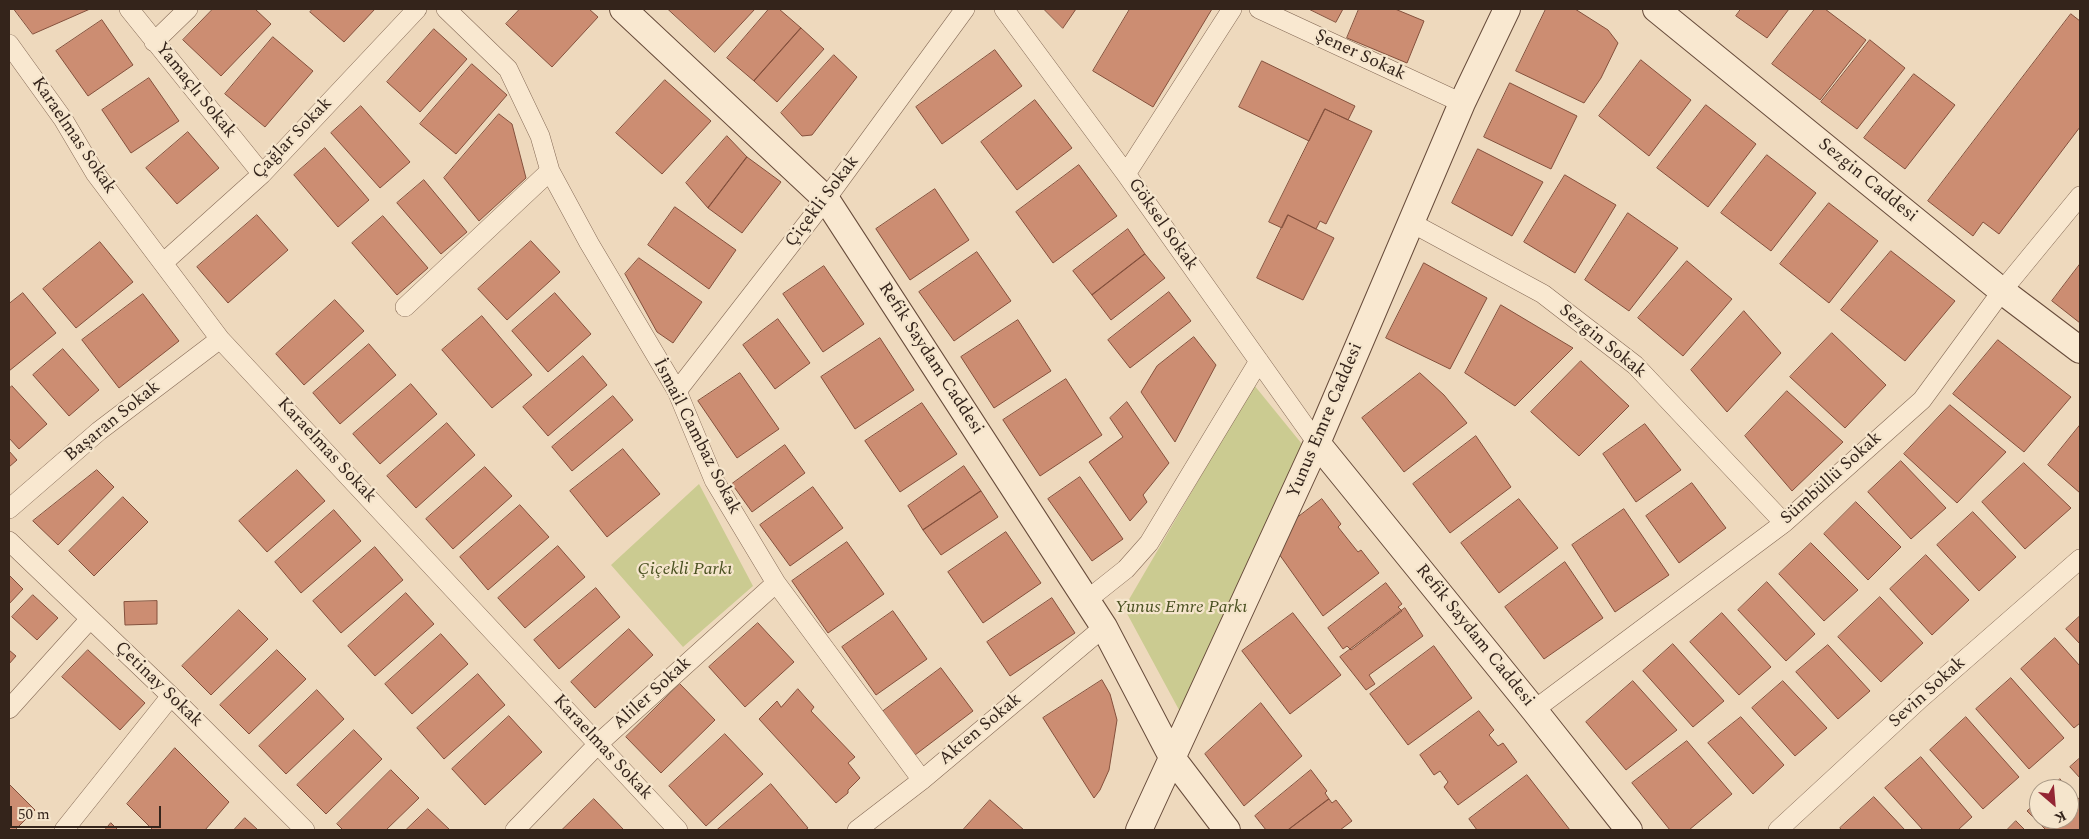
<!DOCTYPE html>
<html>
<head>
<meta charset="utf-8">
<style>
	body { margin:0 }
	#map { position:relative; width:2089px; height:839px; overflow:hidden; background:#eed9bd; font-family:Spectral,serif }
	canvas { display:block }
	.frame { position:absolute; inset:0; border:10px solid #34241b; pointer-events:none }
	.north { position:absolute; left:2029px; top:779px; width:50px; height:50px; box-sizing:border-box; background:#f5e5cc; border:1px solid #a89885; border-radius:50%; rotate:153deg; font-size:14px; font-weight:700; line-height:20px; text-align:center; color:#34241b }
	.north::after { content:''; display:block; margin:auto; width:18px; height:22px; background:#942634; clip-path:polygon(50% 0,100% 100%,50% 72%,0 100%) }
	.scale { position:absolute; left:10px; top:806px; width:151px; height:22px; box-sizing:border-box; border:2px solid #34241b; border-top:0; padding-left:6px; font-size:15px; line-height:18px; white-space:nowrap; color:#34241b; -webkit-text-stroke:4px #f5e5cc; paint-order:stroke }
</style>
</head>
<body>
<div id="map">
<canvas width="2089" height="839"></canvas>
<div class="frame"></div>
<div class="north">K</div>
<div class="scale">50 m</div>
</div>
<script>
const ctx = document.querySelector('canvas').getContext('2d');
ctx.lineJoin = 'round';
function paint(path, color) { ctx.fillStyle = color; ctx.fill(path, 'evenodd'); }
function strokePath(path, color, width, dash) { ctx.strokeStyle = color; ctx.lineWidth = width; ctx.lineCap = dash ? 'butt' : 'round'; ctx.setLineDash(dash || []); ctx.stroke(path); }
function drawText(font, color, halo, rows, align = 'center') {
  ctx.font = font + ' Spectral,serif'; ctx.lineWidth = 4.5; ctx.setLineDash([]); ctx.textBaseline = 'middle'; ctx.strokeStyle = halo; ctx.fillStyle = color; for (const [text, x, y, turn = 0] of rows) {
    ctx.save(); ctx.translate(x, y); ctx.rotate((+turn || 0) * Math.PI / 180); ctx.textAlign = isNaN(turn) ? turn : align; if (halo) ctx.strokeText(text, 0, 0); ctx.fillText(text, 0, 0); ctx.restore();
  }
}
const green = new Path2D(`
	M1254,385L1306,449L1185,721L1124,608Z
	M699,484L753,586L683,647L611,565Z`);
const building = new Path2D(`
	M14,9H90L33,34Z
	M213,9H255L271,24L221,76L183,40Z
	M313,9H375L344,42L310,12Z
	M520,9H589L598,17L552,67L506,24Z
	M668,9H755L715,52Z
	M769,9H779L801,28L754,81L727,58Z
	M1044,9H1076L1063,28Z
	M1130,9H1212L1153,107L1093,71Z
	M1309,9H1343L1336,22Z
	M1359,9H1395L1424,21L1407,63L1347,38Z
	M1546,9H1575L1608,30L1618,43L1601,78L1584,103L1516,71Z
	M1741,9H1789L1767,38L1736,16Z
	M1815,9H1825L1866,40L1820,100L1772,64Z
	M2071,14L2080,21V127L1999,234L1983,222L1973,236L1928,201Z
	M102,20L133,65L88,96L56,51Z
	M801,28L824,49L777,102L754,81Z
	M434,29L467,59L420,112L387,82Z
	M273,37L313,71L265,127L225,94Z
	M1870,40L1905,68L1857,129L1821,102Z
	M995,50L1022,86L942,144L916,107Z
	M834,55L857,77L812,135L802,136L781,113Z
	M1641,60L1691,100L1649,156L1599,116Z
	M1262,61L1355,106L1348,120L1325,109L1309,141L1239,107Z
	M472,64L507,95L456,154L420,124Z
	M1914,74L1955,105L1905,169L1864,138Z
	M149,78L179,121L131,153L102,110Z
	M665,80L711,121L662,174L616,133Z
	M1510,83L1577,116L1551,169L1484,137Z
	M1035,100L1072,148L1017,190L981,142Z
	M1706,105L1756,144L1708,207L1657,168Z
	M361,106L410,162L380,188L331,133Z
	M1325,109L1372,131L1326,224L1320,221L1316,229L1288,215L1282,228L1269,222Z
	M499,114L512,124L526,178L479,221L444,178Z
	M188,132L219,168L177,204L146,168Z
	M727,136L747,157L708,208L686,183Z
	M325,148L369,200L338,227L294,175Z
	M1478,149L1543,182L1512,236L1452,203Z
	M1767,155L1816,193L1771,251L1721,213Z
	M747,157L781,182L742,233L708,208Z
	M1079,165L1117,216L1053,263L1016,212Z
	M1565,175L1616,205L1575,273L1524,242Z
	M424,180L467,232L441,254L397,203Z
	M935,189L969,240L910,280L876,229Z
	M1829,203L1878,241L1829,303L1780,264Z
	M675,207L736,250L709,289L648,245Z
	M1628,213L1678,248L1629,311L1585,280Z
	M257,215L288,250L228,303L197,267Z
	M1288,215L1334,238L1303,300L1257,278Z
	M383,216L428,268L397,295L352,243Z
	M1128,229L1145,254L1092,295L1073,271Z
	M531,241L560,272L507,320L478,289Z
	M100,242L133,282L76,328L43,289Z
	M1891,251L1955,301L1905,361L1841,310Z
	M977,252L1011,301L954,341L919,292Z
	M1145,254L1165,278L1111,320L1092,295Z
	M639,258L702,302L673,343L657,332L625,274Z
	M1687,261L1732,299L1683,356L1638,318Z
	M1424,263L1487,298L1450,369L1386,338Z
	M2080,264V323L2052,301Z
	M824,266L864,324L823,352L783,294Z
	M1169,292L1191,321L1130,368L1108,340Z
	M23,293L56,333L9,371V304Z
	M555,293L591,334L548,372L512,331Z
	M143,294L179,341L119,388L82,340Z
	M335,300L364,331L304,385L276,354Z
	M1501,305L1573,348L1515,406L1465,373Z
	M1744,311L1781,353L1727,412L1691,370Z
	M482,316L532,375L492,408L442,350Z
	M778,319L810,363L775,389L743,345Z
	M1018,320L1051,371L994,408L961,357Z
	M1832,333L1886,385L1845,428L1790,377Z
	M1194,337L1216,365L1175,442L1141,392L1157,366Z
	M880,338L914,390L855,429L821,377Z
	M1998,340L2071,397L2024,452L1953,394Z
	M369,344L396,375L340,424L313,393Z
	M63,349L99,390L69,416L33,375Z
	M583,356L607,385L548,436L523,407Z
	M1581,361L1629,406L1579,456L1531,412Z
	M740,373L779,429L737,458L698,401Z
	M1420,373L1444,395L1467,423L1404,472L1362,418Z
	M1066,379L1102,435L1040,476L1003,420Z
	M411,384L437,414L380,464L353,434Z
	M12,386L47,424L19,449L9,438V389Z
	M1787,391L1843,442L1792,491L1745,436Z
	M613,396L633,420L572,471L552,447Z
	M1127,402L1169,463L1143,495L1147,502L1130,521L1089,462L1123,437L1110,418Z
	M922,403L957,454L900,492L865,441Z
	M1950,405L2006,452L1957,503L1904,454Z
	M447,423L475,455L416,508L387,476Z
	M1645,424L1681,470L1636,502L1603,454Z
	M2080,425V493L2048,465Z
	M1476,436L1511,487L1450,533L1413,484Z
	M785,445L805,473L752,512L732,484Z
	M623,449L660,494L607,537L570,491Z
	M9,451L17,460L9,467Z
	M1901,461L1946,508L1911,539L1868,492Z
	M2024,463L2071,508L2025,549L1982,502Z
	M964,466L981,491L923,530L908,506Z
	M485,467L512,496L453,549L426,519Z
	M97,470L114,487L58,545L33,521Z
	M297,470L325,501L267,552L239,521Z
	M1080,477L1123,539L1092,561L1048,499Z
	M1692,483L1726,528L1679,563L1646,516Z
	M813,487L843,528L790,566L760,525Z
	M981,491L998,517L941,555L923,530Z
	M123,497L148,522L94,576L69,551Z
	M1322,499L1341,524L1338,527L1358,552L1361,550L1379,573L1323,616L1279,554L1290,523Z
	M1519,499L1558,548L1499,593L1461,543Z
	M1856,502L1901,547L1868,580L1824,534Z
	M520,505L549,537L488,590L460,557Z
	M1624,509L1669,575L1615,612L1572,545Z
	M334,510L361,541L301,593L275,562Z
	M1973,512L2016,557L1979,591L1937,545Z
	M1006,532L1041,583L983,623L948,572Z
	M847,542L884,594L828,633L792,581Z
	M1811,543L1858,590L1824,621L1779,574Z
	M558,546L585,577L525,628L498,598Z
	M375,547L403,580L341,633L313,601Z
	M1926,555L1969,600L1932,635L1890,589Z
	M1565,562L1603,618L1544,659L1505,607Z
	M9,575L23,589L9,604Z
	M1767,582L1815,634L1786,661L1738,610Z
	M1386,583L1402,604L1398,607L1402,611L1351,650L1347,646L1343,649L1328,628Z
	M596,588L620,617L559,669L534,640Z
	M406,593L434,624L375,676L348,646Z
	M33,595L58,618L37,640L12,617Z
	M1880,597L1923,643L1881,682L1838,637Z
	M1052,598L1075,633L1010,676L987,642Z
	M157,601V624L125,625L124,602Z
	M1405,608L1423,636L1369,675L1375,684L1366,690L1340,657Z
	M239,610L268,639L211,695L182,666Z
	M893,611L927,659L876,695L842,647Z
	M1293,613L1341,675L1290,714L1242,651Z
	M1722,613L1771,667L1739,695L1690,642Z
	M2080,616V644L2066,629Z
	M758,623L794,662L745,707L709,667Z
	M629,629L653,655L595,708L571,682Z
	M441,634L468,664L412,714L385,684Z
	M2055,638L2080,666V723L2074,728L2021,669Z
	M1673,644L1724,701L1693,727L1643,671Z
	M1828,645L1870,691L1838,719L1796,672Z
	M1434,646L1472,698L1408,745L1370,694Z
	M9,650L16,656L9,664Z
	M88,650L145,703L120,730L62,677Z
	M277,650L306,679L249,734L220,705Z
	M941,668L973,711L915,755L882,712Z
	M478,674L505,705L444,759L417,728Z
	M2011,678L2064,738L2029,769L1976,709Z
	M1102,680L1110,694L1117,720L1109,770L1100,790L1094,798L1043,718Z
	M1633,681L1677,730L1626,770L1586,722Z
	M1783,681L1827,728L1795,756L1752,708Z
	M680,684L715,720L661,773L626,737Z
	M798,689L814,707L811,711L855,757L848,763L860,778L848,790V793L836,803L759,719L777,701L781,707Z
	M317,690L344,719L286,774L259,746Z
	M1261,703L1302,756L1244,806L1205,754Z
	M1479,711L1494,730L1489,735L1498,746L1503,743L1517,762L1458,805L1444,787L1448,782L1440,771L1434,775L1420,755Z
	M509,716L542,752L485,805L452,769Z
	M1741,717L1784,765L1753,794L1708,743Z
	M1966,717L2019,777L1983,809L1930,750Z
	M354,730L382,759L326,814L297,785Z
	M725,734L763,774L706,826L669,786Z
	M1687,741L1732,794L1689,830H1670L1632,783Z
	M175,748L229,802L205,830H153L127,804Z
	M1921,757L1972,817L1958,830H1923L1885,788Z
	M2080,758V778L2070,767Z
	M391,770L419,798L386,830H343L337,824Z
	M1311,770L1327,791L1325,793L1329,799L1288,830H1266L1255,816Z
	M1527,775L1570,830H1477L1469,819Z
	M2060,779L2080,800V830H2046L2027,811L2039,800V819H2069V789H2050Z
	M9,784L35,810L15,830H9Z
	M771,784L808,828L805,830H717Z
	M1874,797L1905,830H1842L1840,828Z
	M594,799L624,830H562Z
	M1329,799L1332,803L1336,800L1352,821L1340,830H1288Z
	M990,800L1024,830H963Z
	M428,809L450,830H406Z
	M245,818L258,830H234Z
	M2016,821L2025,830H2007Z
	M111,823L118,830H105Z`);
const street = new Path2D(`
	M129,9L262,174
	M446,9L508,69L540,136L550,171L589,243L677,391L714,480L776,583L922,780
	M1004,9L1126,174L1317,443
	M1259,9L1462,103
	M154,42L188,9
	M9,44L63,119L95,173L220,339L678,830
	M1126,174L1232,9
	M1410,222L1543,294L1635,365L1784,523
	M163,263L262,174L417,9
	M405,307L550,171
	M677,391L826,199L965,9
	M9,509L99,431L220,339
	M9,541L171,696L305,830
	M1087,600L1126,569L1149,543L1259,361
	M9,709L90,619
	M1534,710L1784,523L1922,400L2002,291L2080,196
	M64,830L171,696
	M515,830L599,743L776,583
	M857,830L922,780L1104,627
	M1778,830L1921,698L2080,559`);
const secondary = new Path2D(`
	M623,9L826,199L1104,627L1173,759L1227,830
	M1656,9L2002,291L2080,350
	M1317,443L1534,710L1629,830
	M1139,830L1317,443L1462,103L1507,9`);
const streetNames = [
	["Şener Sokak",1360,56,25],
	["Yamaçlı Sokak",195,91,51],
	["Karaelmas Sokak",73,136,56],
	["Çağlar Sokak",293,139,-46],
	["Sezgin Caddesi",1867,181,39],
	["Çiçekli Sokak",823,202,-53],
	["Göksel Sokak",1162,225,55],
	["Sezgin Sokak",1602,342,39],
	["Refik Saydam Caddesi",930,359,57],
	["Yunus Emre Caddesi",1326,421,-67],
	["Başaran Sokak",113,422,-39],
	["İsmail Cambaz Sokak",696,437,63],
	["Karaelmas Sokak",326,451,47],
	["Sümbüllü Sokak",1832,479,-42],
	["Refik Saydam Caddesi",1474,636,51],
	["Çetinay Sokak",158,685,44],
	["Sevin Sokak",1928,693,-42],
	["Aliler Sokak",653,694,-42],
	["Akten Sokak",981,730,-40],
	["Karaelmas Sokak",602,748,47]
];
const parkNames = [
	["Çiçekli Parkı",685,570],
	["Yunus Emre Parkı",1181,608]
];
paint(green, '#cbcb91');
paint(building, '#cc8d72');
strokePath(building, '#84503c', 1);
strokePath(street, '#856a56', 20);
strokePath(secondary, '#674b3a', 28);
strokePath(street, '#f9e8d0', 19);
strokePath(secondary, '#f9e8d0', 26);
drawText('18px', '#34241b', '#f5e5cc', streetNames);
drawText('italic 18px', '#4a5121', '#f5e5cc', parkNames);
</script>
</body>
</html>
